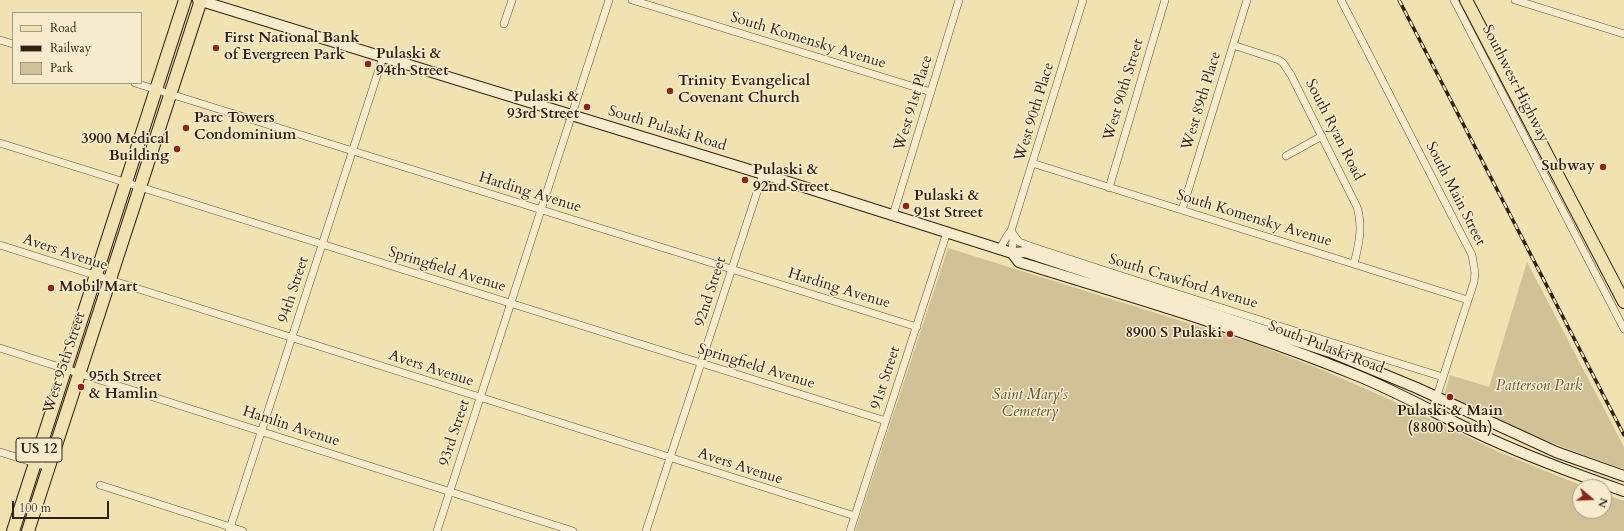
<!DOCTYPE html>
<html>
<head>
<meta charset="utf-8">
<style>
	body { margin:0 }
	#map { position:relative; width:1624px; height:531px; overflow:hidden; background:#f1e2b2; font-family:Cardo,serif }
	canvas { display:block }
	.legend { position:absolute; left:12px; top:12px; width:130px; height:72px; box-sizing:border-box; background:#f6eccd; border:1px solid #a89a82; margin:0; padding:5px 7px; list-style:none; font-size:12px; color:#331f11 }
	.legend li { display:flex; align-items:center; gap:8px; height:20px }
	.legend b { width:20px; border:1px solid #a89a82 }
	.north { position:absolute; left:1572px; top:479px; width:40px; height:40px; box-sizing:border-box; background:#f6eccd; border:1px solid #a89a82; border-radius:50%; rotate:109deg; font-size:11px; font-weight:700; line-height:16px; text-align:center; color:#331f11 }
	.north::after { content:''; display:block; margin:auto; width:14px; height:18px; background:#8f2418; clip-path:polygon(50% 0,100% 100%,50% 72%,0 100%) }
	.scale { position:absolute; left:12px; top:501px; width:97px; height:18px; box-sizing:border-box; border:2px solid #331f11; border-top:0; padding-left:5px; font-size:12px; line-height:14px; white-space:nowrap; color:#331f11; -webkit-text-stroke:3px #f6eccd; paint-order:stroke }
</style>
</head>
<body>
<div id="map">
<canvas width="1624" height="531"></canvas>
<ul class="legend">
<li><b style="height:5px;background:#f1e2b2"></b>Road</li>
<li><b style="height:5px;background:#331f11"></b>Railway</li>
<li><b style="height:11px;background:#d1c197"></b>Park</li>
</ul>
<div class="north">N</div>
<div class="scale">100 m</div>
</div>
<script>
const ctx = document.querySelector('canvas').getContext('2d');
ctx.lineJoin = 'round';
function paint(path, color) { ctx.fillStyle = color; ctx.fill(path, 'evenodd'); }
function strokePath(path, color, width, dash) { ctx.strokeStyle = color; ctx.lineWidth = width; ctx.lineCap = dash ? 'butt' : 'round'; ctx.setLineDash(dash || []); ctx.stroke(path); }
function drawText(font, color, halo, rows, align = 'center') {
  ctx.font = font + ' Cardo,serif'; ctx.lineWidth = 3; ctx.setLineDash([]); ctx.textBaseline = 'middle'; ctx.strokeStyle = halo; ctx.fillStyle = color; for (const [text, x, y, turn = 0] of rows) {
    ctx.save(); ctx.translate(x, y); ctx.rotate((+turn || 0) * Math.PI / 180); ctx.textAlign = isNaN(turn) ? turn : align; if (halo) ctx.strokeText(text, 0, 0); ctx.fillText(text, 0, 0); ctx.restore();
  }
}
const green = new Path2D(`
	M948,248L1255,344L1325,371L1402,405L1499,452L1585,487H1580V511H1604V494L1624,501V531H855Z
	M1527,262L1624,447V469C1562,448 1502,424 1444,396L1450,375L1489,387Z`);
const minor = new Path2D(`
	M632,0L931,92
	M1341,0L1472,255L1475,273L1474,282L1432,411
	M1454,0L1624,329
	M1515,0L1624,34
	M504,24L512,0
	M0,40L13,44
	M1233,45L1279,60L1283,63L1291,75L1357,207C1363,226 1359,244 1354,264
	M135,83L917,327
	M0,143L886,421
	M1286,156L1322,136
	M1032,163L1468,300
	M1109,188L1165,0
	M1182,210L1247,0
	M893,215L959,0
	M1011,231L1019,242L1027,245C1165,291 1304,334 1443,377
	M1011,233L1013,238L1012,253
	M0,245L855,516
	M1000,249L1007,236L1011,231L1083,0
	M0,348L573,531
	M0,452L48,467
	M100,485L243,531
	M229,531L383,57
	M437,531L609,0
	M646,531L763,174
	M850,531L947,232`);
const secondary = new Path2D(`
	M198,0L763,174L1012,253L1025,252L1330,352L1417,388L1556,452L1624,476
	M1012,253L1019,262C1132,297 1246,330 1356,375C1401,393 1443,418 1488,438C1532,458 1578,475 1624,491`);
const primary = new Path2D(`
	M1466,0L1624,302
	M13,531L185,0
	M28,531L201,0`);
const rail = new Path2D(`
	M1399,0L1624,435`);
const markers = [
	[216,48,4,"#8f2418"],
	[368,64,4,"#8f2418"],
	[670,91,4,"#8f2418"],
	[587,107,4,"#8f2418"],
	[186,128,4,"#8f2418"],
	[177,149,4,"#8f2418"],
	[1603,167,4,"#8f2418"],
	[745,180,4,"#8f2418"],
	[906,206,4,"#8f2418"],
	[51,288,4,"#8f2418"],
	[1230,334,4,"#8f2418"],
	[81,387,4,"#8f2418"],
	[1450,397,4,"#8f2418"]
];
const shields = [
	[39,450,46]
];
const shieldNames = [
	["US 12",39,450]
];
const poiNames = [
	["First National Bank",224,39],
	["of Evergreen Park",224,56],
	["Pulaski &",376,55],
	["94th Street",376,72],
	["Trinity Evangelical",678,82],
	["Covenant Church",678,99],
	["Pulaski &",579,98,"right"],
	["93rd Street",579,115,"right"],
	["Parc Towers",194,119],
	["Condominium",194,136],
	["3900 Medical",169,140,"right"],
	["Building",169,157,"right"],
	["Subway",1595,167,"right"],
	["Pulaski &",753,171],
	["92nd Street",753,188],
	["Pulaski &",914,197],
	["91st Street",914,214],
	["Mobil Mart",59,288],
	["8900 S Pulaski",1222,334,"right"],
	["95th Street",89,378],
	["& Hamlin",89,395],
	["Pulaski & Main",1450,412,"center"],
	["(8800 South)",1450,429,"center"]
];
const streetNames = [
	["South Komensky Avenue",808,41,17],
	["Southwest Highway",1515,84,63],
	["West 90th Street",1124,90,-73],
	["West 89th Place",1202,101,-73],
	["West 91st Place",914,103,-73],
	["West 90th Place",1035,112,-73],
	["South Pulaski Road",667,129,17],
	["South Ryan Road",1334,130,63],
	["Harding Avenue",530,193,17],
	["South Main Street",1455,194,63],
	["South Komensky Avenue",1254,219,17],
	["Avers Avenue",65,253,18],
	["Springfield Avenue",447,270,17],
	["South Crawford Avenue",1183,282,17],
	["Harding Avenue",839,289,17],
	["94th Street",294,290,-72],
	["92nd Street",711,292,-72],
	["South Pulaski Road",1326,348,21],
	["West 95th Street",65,363,-72],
	["Springfield Avenue",756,367,17],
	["Avers Avenue",431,369,18],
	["91st Street",886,378,-72],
	["Hamlin Avenue",291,427,18],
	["93rd Street",455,433,-72],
	["Avers Avenue",740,467,18]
];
const parkNames = [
	["Patterson Park",1539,387],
	["Saint Mary's",1030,396],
	["Cemetery",1030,413]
];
paint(green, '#d1c197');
strokePath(minor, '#625039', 8);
strokePath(secondary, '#331f11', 12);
strokePath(primary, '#331f11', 14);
strokePath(minor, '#f6eccd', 7);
strokePath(secondary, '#f6eccd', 10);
strokePath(primary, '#f1e2b2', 12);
strokePath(rail, '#331f11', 3.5);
strokePath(rail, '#f6eccd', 2, [6]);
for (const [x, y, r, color] of markers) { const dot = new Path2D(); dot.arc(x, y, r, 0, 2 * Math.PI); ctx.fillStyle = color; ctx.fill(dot); strokePath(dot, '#f6eccd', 1.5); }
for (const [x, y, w] of shields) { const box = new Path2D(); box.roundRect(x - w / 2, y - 12, w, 24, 3); ctx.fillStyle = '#f6eccd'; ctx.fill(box); strokePath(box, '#331f11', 1); }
drawText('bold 14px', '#331f11', null, shieldNames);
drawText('bold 15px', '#331f11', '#f6eccd', poiNames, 'left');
drawText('15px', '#331f11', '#f6eccd', streetNames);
drawText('italic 15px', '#625039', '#f6eccd', parkNames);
</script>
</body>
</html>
